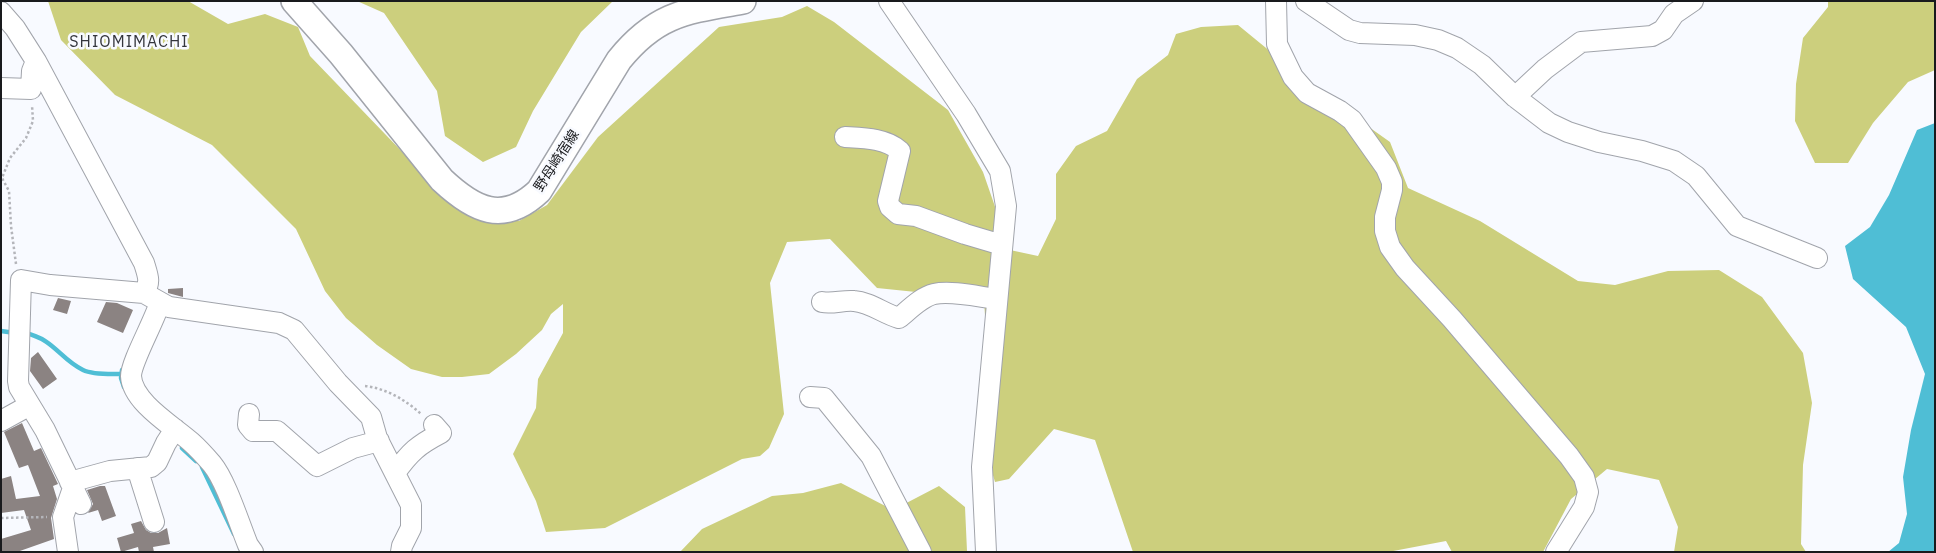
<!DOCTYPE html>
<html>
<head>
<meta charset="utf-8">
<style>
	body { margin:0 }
	#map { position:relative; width:1936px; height:553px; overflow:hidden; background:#f8faff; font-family:"IBM Plex Sans",sans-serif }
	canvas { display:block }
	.frame { position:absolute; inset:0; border:2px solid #191a1d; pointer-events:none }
</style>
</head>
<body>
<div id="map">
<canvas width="1936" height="553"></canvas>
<div class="frame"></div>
</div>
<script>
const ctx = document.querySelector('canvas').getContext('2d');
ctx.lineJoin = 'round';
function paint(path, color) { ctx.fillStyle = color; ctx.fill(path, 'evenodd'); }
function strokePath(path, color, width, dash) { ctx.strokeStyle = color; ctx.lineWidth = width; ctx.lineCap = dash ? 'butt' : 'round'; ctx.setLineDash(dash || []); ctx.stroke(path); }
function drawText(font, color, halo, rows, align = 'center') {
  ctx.font = font + ' "IBM Plex Sans","Noto Sans JP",sans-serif'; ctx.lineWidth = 5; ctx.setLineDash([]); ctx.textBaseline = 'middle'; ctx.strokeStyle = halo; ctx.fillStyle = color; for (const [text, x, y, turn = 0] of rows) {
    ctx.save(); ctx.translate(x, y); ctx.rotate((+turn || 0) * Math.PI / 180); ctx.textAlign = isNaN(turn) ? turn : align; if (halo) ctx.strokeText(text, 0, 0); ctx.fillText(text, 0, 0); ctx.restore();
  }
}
const forest = new Path2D(`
	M48,1H188L228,24L265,14L298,27L310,56L436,187L483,219L519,221L547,205L598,137L719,27L782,17L807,6L834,22L948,110L983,172L1010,250L1038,256L1056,219V174L1076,146L1107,131L1137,79L1168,55L1176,34L1201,27L1238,25L1321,93L1390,142L1408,188L1480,221L1578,281L1615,285L1668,271L1719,270L1762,297L1803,353L1812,403L1803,465L1801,544L1806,552H1674L1678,527L1659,480L1607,469L1571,499L1543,552H1452L1446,541L1388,552H1133L1095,440L1054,429L1009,479L995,482L987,455L991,417L984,299L877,288L830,239L787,242L770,283L784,414L769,448L760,456L742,459L605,528L546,532L536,501L513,454L536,408L538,379L563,333V304L551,314L542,330L516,354L489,374L462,377H442L411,369L377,345L346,318L325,291L296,229L212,145L115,95L61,40Z
	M357,1H613L581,32L533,111L516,147L483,162L445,136L437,91L384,13Z
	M1828,1H1935V70L1908,82L1873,123L1848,163H1815L1795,121L1796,84L1803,38L1828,7Z
	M841,483L893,510L939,486L965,507L967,551L680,552L702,529L772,496L803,493Z`);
const water = new Path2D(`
	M1935,123V552H1888L1899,543L1907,514L1903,477L1911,430L1925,374L1906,327L1853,279L1845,246L1870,227L1889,195L1917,130Z`);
const stream = new Path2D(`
	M1,331L15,333
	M25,333C54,339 60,359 83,370C93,375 110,374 121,374
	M122,370L121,378L124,387
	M182,448L196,461
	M202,467L234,534`);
const building = new Path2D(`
	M183,288V297L168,293V289Z
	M58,298L71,301L67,314L53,310Z
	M106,302L117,303L133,310L123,333L97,322Z
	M38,352L57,379L43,389L30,371L31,358Z
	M22,423L34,451L41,448L58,484L53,486L57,499L51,518L54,539L17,552H1V539L31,530L24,510L1,513V479L11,476L16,499L40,496L28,465L19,468L4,432Z
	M100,486H105L116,516L102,521L98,510L88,513L93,504L87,490Z
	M141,521L146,530L151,533H158L167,528L170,544L153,547L154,552H139L138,547L121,552L117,538L134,533L131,524Z`);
const path = new Path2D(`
	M16,264L11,226L9,191L2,178L10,158L26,138L33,121L32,105
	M365,386C385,388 406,400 421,414
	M1,518L47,517`);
const minor = new Path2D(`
	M889,1L966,114L1000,171L1006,206L982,467L986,552
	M1276,1L1277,44L1293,77L1307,93L1340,111L1352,120L1386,168L1392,182V190L1385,217V231L1390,247L1405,268L1452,319L1569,456L1584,477L1588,492L1584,507L1556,552
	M1306,1L1349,30L1360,33L1415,35L1438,40L1457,48L1482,65L1515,97L1549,123L1568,132L1599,142L1642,151L1674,161L1696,176L1737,226L1817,258
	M1,12L15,28L36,61L144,263C148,276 151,282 144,293
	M1,88L31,89L32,71L36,61
	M1515,97L1545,69L1581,42L1652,36L1663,30L1674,14L1693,1
	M845,137C863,138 886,138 900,151L888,201L890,207L898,214L916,216L965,234L1002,245
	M160,302L169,307L279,323L294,330L338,383L371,417L377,438L411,505V528L402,546L401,552
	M822,302C833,304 843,300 854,301C870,302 884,314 899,318C909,310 921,297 934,294C951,290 980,297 997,299
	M810,397L824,398L871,456L921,552
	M249,414L248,425L253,431H277L317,466L353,448L379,441
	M1,421L30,405
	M137,468L154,522
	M395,473C410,452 418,445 441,433L434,425
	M70,482L110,471L151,467L157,462L166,443L175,429
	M81,504L45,430L19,387L18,381L21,280L50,285L144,293L160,302C155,320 131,362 131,376C132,402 173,426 191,442C199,449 206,457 212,464C226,481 239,523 248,545L253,552
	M68,552L63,517L73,488`);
const major = new Path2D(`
	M294,1L341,54L442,180C474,210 503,225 539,191L619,60C657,13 687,11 743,1`);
const streetNames = [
	["野母崎宿線",557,161,-57]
];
const quarterNames = [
	["SHIOMIMACHI",129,42]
];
paint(forest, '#cccf7d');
paint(water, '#4fbed5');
strokePath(stream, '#4fbed5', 4.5);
paint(building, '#8b8382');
strokePath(minor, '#a1a4ab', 22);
strokePath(major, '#a1a4ab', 28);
strokePath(path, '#b4b5ba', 2.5, [2.5, 2.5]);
strokePath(minor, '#fff', 20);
strokePath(major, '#fff', 25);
drawText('14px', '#191a1d', '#f8faff', streetNames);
ctx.letterSpacing = '1px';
drawText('16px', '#34363c', '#f8faff', quarterNames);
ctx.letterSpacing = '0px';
</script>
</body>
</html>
